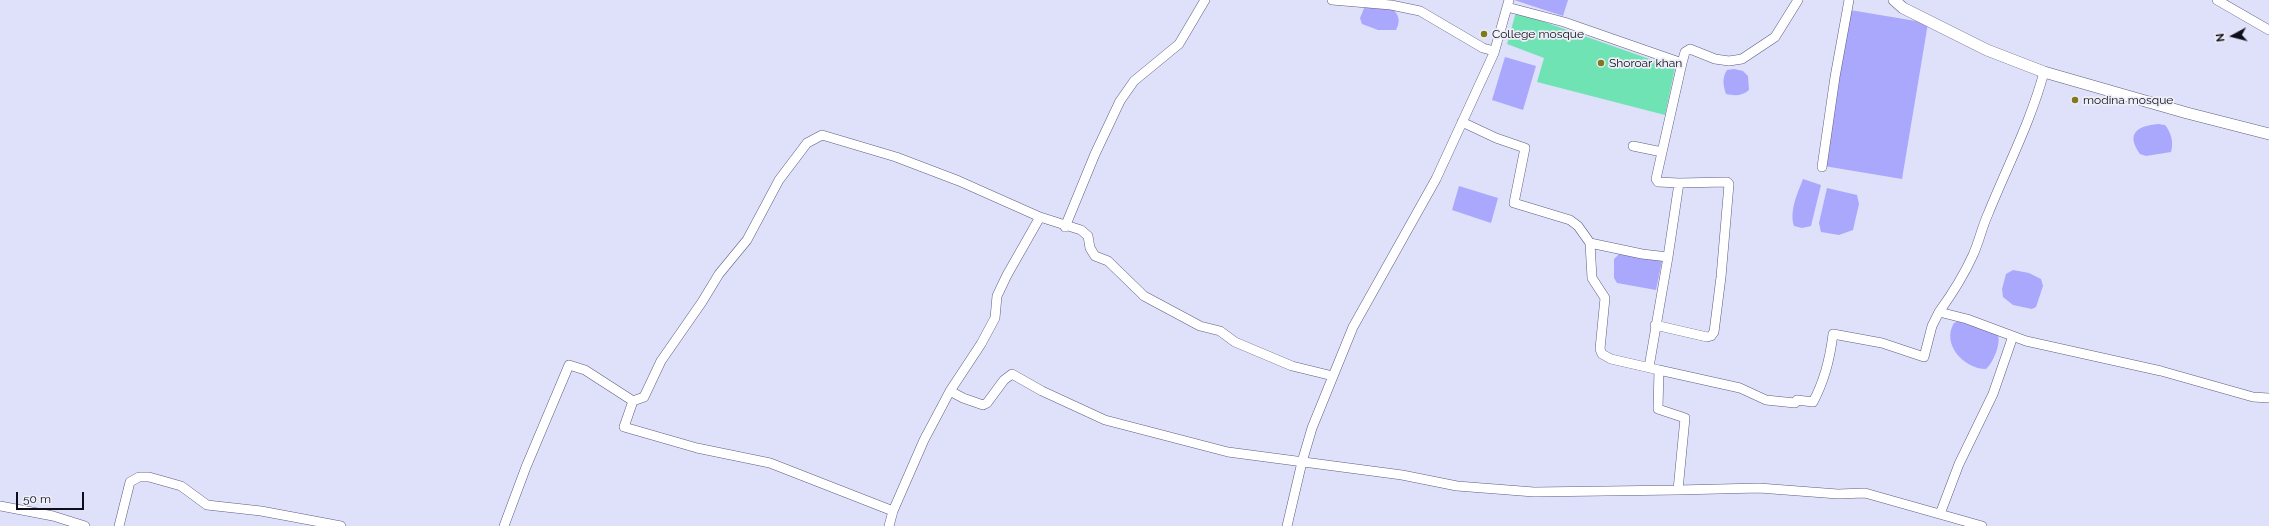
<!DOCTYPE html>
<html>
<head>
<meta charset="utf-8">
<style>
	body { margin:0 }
	#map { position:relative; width:2269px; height:526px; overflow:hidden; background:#dfe0fa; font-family:Raleway,sans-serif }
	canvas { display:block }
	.north { position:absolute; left:2213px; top:16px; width:40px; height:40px; -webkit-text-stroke:3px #eeeef7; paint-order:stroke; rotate:263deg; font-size:11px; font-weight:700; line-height:16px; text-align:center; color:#0e0d1c }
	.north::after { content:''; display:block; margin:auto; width:14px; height:18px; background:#0e0d1c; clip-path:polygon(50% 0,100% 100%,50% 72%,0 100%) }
	.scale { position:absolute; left:16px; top:492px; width:68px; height:18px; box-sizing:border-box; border:2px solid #0e0d1c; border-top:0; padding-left:5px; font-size:12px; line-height:14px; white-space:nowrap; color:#0e0d1c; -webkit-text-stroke:3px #eeeef7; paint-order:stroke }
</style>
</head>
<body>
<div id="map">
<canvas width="2269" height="526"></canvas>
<div class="north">N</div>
<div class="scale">50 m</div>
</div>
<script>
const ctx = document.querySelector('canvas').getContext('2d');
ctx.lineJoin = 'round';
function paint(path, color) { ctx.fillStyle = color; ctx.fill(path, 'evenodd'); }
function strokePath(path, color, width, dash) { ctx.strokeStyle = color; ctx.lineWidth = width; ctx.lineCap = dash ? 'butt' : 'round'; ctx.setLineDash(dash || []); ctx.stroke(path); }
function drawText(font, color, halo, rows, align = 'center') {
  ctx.font = font + ' Raleway,sans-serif'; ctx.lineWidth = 3.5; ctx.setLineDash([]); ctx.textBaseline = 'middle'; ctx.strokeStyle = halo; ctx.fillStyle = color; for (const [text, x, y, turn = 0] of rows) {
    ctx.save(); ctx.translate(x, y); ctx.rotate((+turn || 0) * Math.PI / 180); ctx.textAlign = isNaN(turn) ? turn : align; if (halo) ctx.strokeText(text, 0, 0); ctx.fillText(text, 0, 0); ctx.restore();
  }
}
const green = new Path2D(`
	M1516,12L1675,68L1665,115L1537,82L1544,58L1507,44Z`);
const water = new Path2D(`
	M1514,0H1568L1563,16Z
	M1365,6L1391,7C1399,15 1401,20 1396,30H1378L1362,24L1360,18Z
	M1850,10L1928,23L1902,179L1824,166Z
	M1505,57L1536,66L1523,110L1492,100Z
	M1734,69L1743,71L1748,76L1749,90C1742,96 1735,96 1726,94C1723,85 1722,78 1727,70Z
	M2158,124L2165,125C2171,132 2174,143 2171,152L2146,156L2140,154C2125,133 2138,126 2158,124Z
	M1803,179L1821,185L1811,226L1802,228L1794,226C1789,211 1798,192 1803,179Z
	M1459,186L1498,198L1491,223L1452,210Z
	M1827,188L1857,195L1859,204L1853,230L1839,235L1821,232L1819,223Z
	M1620,253L1662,261L1656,290L1617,283L1614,278V259Z
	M2013,270L2029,273L2041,279L2043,286L2036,307L2032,309L2013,305L2003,297L2002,289L2006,274Z
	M1958,321L1998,335C2001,344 1993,363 1986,369C1964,369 1941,344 1954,323Z`);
const minor = new Path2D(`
	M1332,0L1391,5L1420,11L1483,48L1494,51
	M2217,0L2269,30
	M1507,7L1564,22L1682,63L1656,179L1658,182L1679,183L1668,257
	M1682,63L1685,52L1690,49L1715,59L1729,61L1742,59L1775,37L1798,0
	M1633,146L1662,152
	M1822,167L1835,77L1849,0
	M1065,227L1095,154L1120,101L1134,81L1179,44L1205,0
	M1590,243L1642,254L1668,257L1649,367
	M1939,312C1952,294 1964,275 1973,255C1979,242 1982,227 1988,214C2007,167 2031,121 2044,72
	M1655,325L1707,337L1711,336L1714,332L1721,277L1729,184L1727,182L1679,183
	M1659,370L1740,388L1766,400L1795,403L1797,400L1813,402C1825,380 1830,359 1833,334L1882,343L1924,357L1932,326L1939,312L1967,319L2026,341L2161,371L2253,397L2269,398
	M950,391L981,344L995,318L997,296L1007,275L1040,217L1081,230L1088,236L1090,248L1095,256L1108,261L1144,296L1200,326L1220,331L1235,342L1292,366L1333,376
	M633,401L644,397L661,361L702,302L719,274L747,240L779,180L807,143L822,135L896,157L959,181L1040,217
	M1678,490L1759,488L1838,494L1865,493L1982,526
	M0,506L53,516L85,526
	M1940,514L1959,464L1993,394L2013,336
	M119,526L130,482L139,477H149L181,486L207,505L261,511L341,526
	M504,526L526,467L569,365L585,370L633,401L624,427L697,448L770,463L893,511
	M889,526L893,511L924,440L950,391L963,398L983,405L987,403L1004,380L1012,374L1042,391L1105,420L1228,452L1402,475L1457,486L1534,492L1678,490L1685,418L1658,409L1659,370L1611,359L1602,354L1600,349L1605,298L1592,278L1590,243L1578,226L1570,220L1514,203L1525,148L1496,138L1462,122
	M1287,526L1302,462L1312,428L1353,327L1436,179L1494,53L1509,0`);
const tertiary = new Path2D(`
	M1894,0L1903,8L1987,50L2044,72L2187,113L2269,134`);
const markers = [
	[1484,34,4,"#7f781d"],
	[1601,63,4,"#7f781d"],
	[2075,100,4,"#7f781d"]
];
const poiNames = [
	["College mosque",1492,34],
	["Shoroar khan",1609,63],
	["modina mosque",2083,100]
];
paint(green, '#70e3b5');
paint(water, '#aaa8fc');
strokePath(minor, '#5d5d82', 10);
strokePath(tertiary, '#5d5d82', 12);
strokePath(minor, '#fff', 9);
strokePath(tertiary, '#fff', 11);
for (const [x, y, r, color] of markers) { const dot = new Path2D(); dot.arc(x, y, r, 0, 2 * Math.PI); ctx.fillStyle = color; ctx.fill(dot); strokePath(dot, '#eeeef7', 1.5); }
drawText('12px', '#0e0d1c', '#eeeef7', poiNames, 'left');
</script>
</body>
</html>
